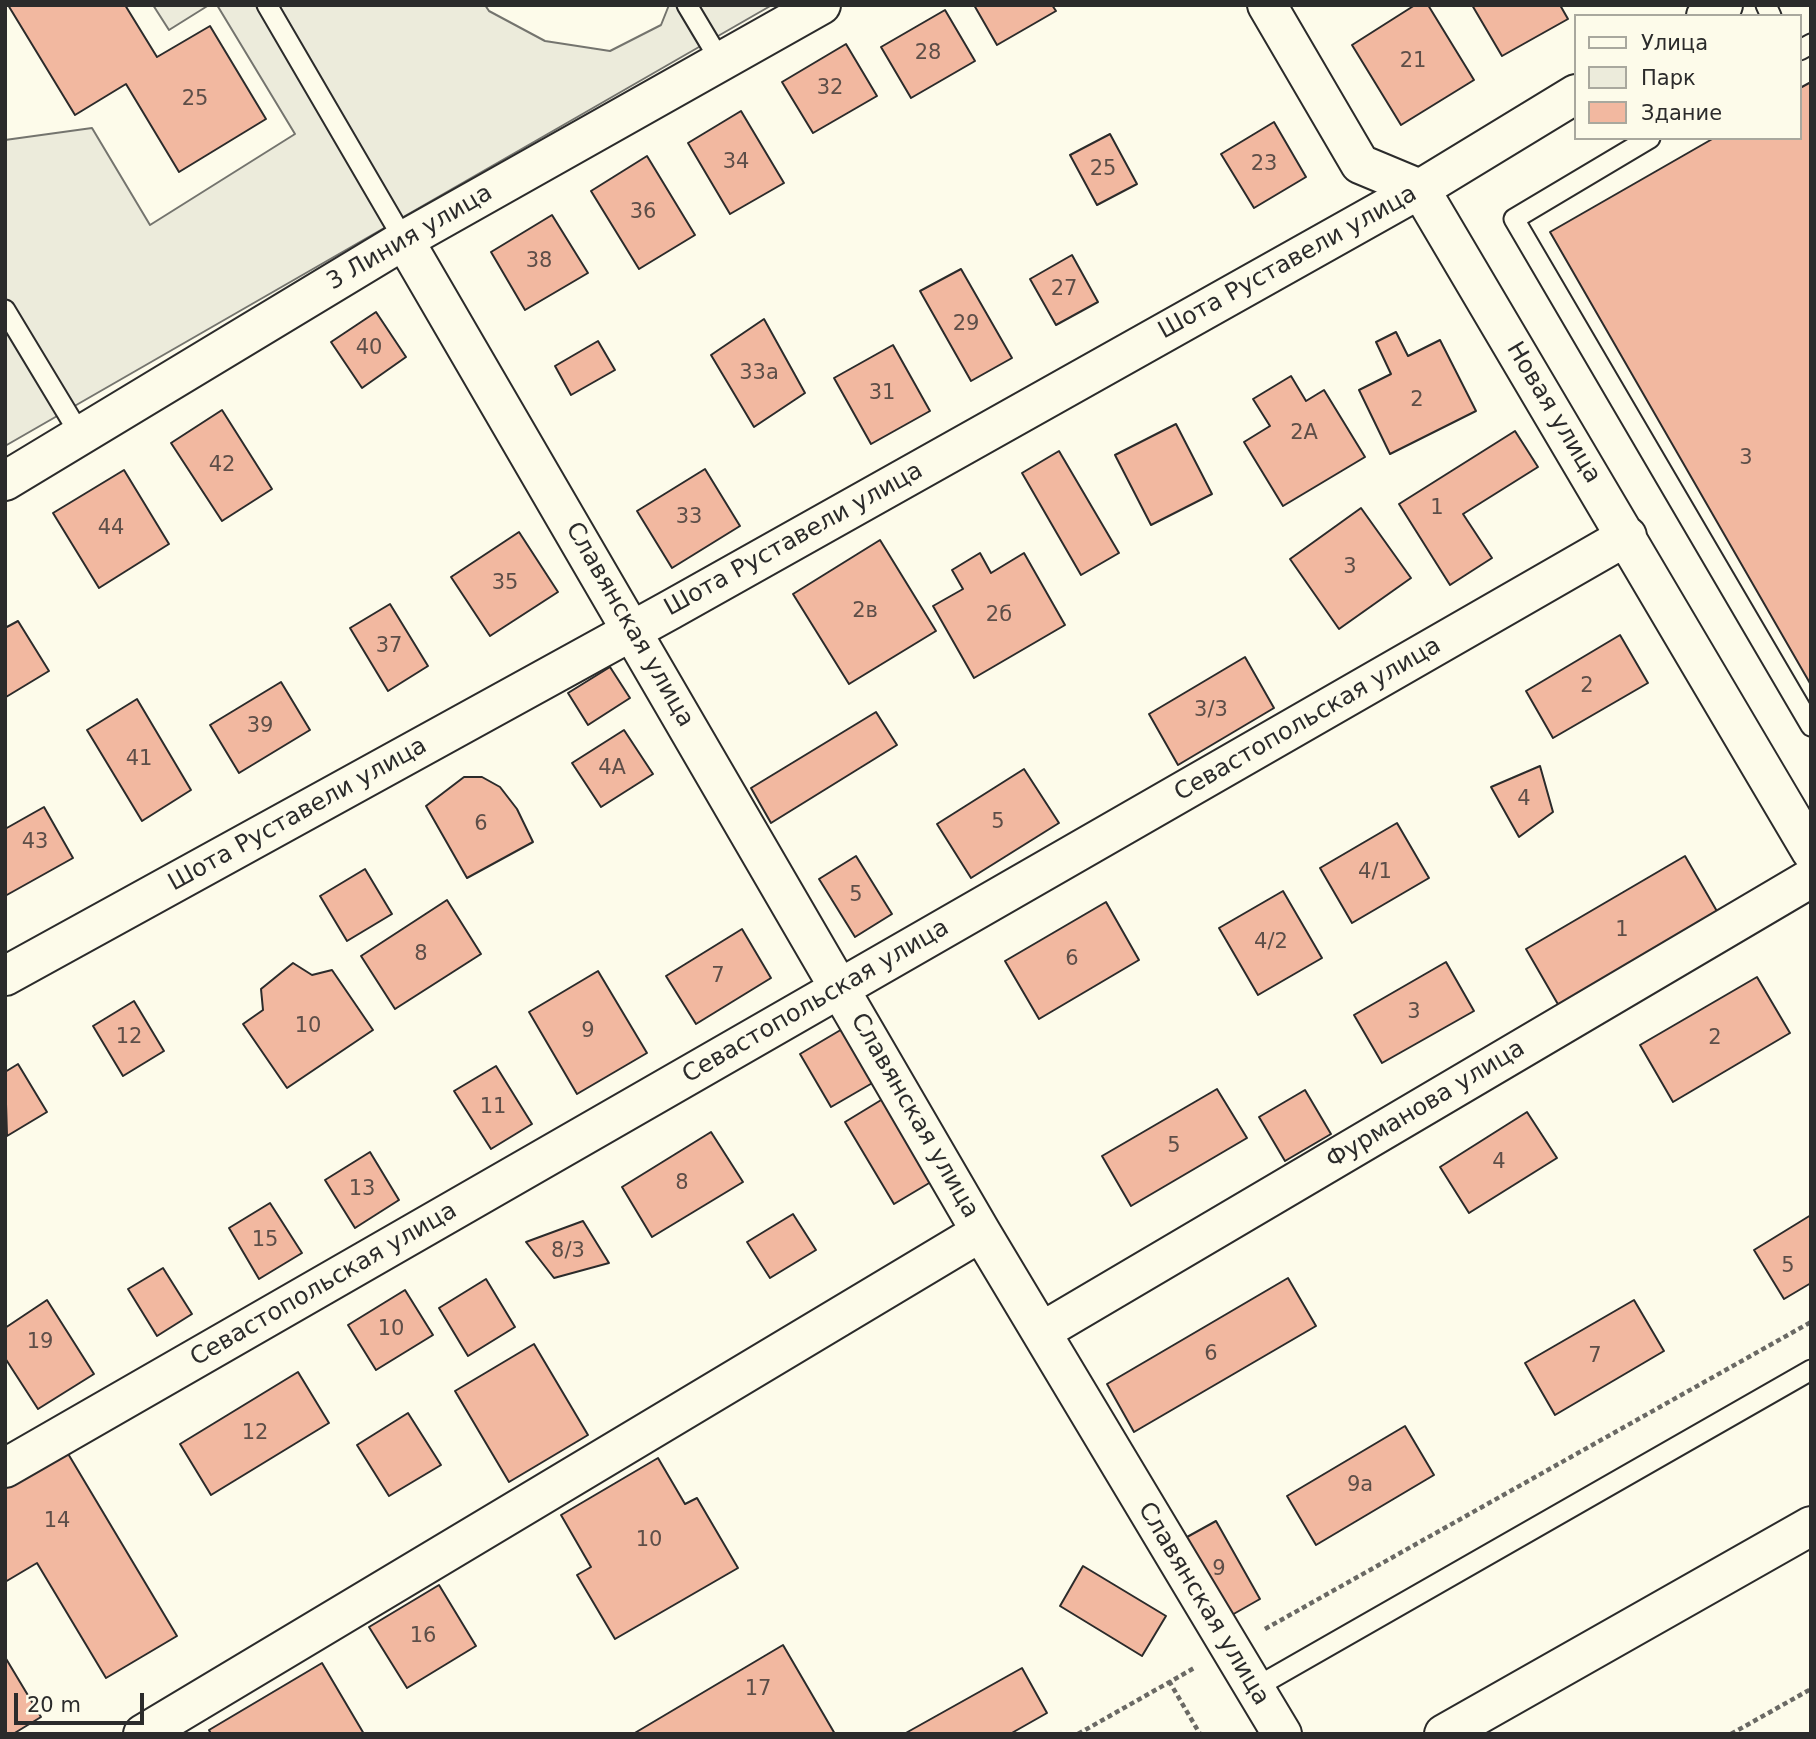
<!DOCTYPE html>
<html>
<head>
<meta charset="utf-8">
<style>
	body { margin:0 }
	#map { position:relative; width:1816px; height:1739px; overflow:hidden; background:#fdfbea; font-family:"DejaVu Sans",sans-serif }
	canvas { display:block }
	.frame { position:absolute; inset:0; border:7px solid #2b2b2b; pointer-events:none }
	.legend { position:absolute; left:1574px; top:14px; width:228px; height:126px; box-sizing:border-box; background:#fdfbea; border:2px solid #a9a89e; margin:0; padding:9px 12px; list-style:none; font-size:21px; color:#2b2b2b }
	.legend li { display:flex; align-items:center; gap:14px; height:35px }
	.legend b { width:35px; border:2px solid #a9a89e }
	.scale { position:absolute; left:14px; top:1693px; width:130px; height:32px; box-sizing:border-box; border:4px solid #2b2b2b; border-top:0; padding-left:9px; font-size:21px; line-height:24px; white-space:nowrap; color:#2b2b2b; -webkit-text-stroke:5px #fdfbea; paint-order:stroke }
</style>
</head>
<body>
<div id="map">
<canvas width="1816" height="1739"></canvas>
<div class="frame"></div>
<ul class="legend">
<li><b style="height:9px;background:#fdfbea"></b>Улица</li>
<li><b style="height:19px;background:#ecebdb"></b>Парк</li>
<li><b style="height:19px;background:#f2b8a0"></b>Здание</li>
</ul>
<div class="scale">20 m</div>
</div>
<script>
const ctx = document.querySelector('canvas').getContext('2d');
ctx.lineJoin = 'round';
function paint(path, color) { ctx.fillStyle = color; ctx.fill(path, 'evenodd'); }
function strokePath(path, color, width, dash) { ctx.strokeStyle = color; ctx.lineWidth = width; ctx.lineCap = dash ? 'butt' : 'round'; ctx.setLineDash(dash || []); ctx.stroke(path); }
function drawText(font, color, halo, rows, align = 'center') {
  ctx.font = font + ' "DejaVu Sans",sans-serif'; ctx.lineWidth = 5; ctx.setLineDash([]); ctx.textBaseline = 'middle'; ctx.strokeStyle = halo; ctx.fillStyle = color; for (const [text, x, y, turn = 0] of rows) {
    ctx.save(); ctx.translate(x, y); ctx.rotate((+turn || 0) * Math.PI / 180); ctx.textAlign = isNaN(turn) ? turn : align; if (halo) ctx.strokeText(text, 0, 0); ctx.fillText(text, 0, 0); ctx.restore();
  }
}
const green = new Path2D(`
	M153,5H209L169,30Z
	M217,5H485L489,11L545,41L610,51L661,25L669,5H772L5,446V140L92,128L150,225L295,134Z`);
const building = new Path2D(`
	M8,5H125L157,57L210,26L266,119L179,172L126,84L75,115Z
	M974,5H1052L1056,11L997,45Z
	M1415,5H1428L1474,80L1401,125L1352,45Z
	M1472,5H1560L1568,19L1502,56Z
	M945,10L975,61L911,98L881,47Z
	M846,44L877,96L813,133L782,82Z
	M1811,82V685L1550,232L1714,138H1800V88Z
	M741,111L784,183L730,214L688,143Z
	M1274,122L1306,177L1254,208L1221,154Z
	M1110,134L1137,184L1097,205L1070,155Z
	M647,156L695,235L639,269L591,191Z
	M552,215L588,273L525,310L491,252Z
	M1072,255L1098,302L1056,325L1030,279Z
	M961,269L1012,358L971,381L920,291Z
	M376,312L406,357L362,388L331,342Z
	M764,319L805,393L754,427L711,355Z
	M1396,332L1408,356L1440,340L1476,411L1390,454L1359,390L1391,374L1376,342Z
	M598,341L615,370L571,395L555,366Z
	M893,345L930,411L871,444L834,378Z
	M1291,376L1306,401L1324,390L1365,457L1283,506L1244,442L1270,426L1253,399Z
	M222,410L272,489L222,521L171,443Z
	M1176,424L1212,494L1151,525L1115,455Z
	M1515,431L1538,467L1463,514L1492,558L1450,585L1399,504Z
	M1059,451L1119,553L1081,575L1022,473Z
	M705,469L740,526L672,568L637,511Z
	M124,470L169,544L99,588L53,513Z
	M1361,508L1411,578L1339,629L1290,559Z
	M519,532L558,592L490,636L451,577Z
	M880,540L936,631L849,684L793,594Z
	M980,553L991,573L1024,553L1065,625L974,678L933,606L963,589L952,570Z
	M390,604L428,666L388,691L350,628Z
	M18,621L49,671L6,697L5,628Z
	M1620,635L1648,683L1553,738L1526,691Z
	M1245,657L1274,708L1178,765L1149,714Z
	M610,667L630,698L588,725L568,693Z
	M281,682L310,730L239,773L210,725Z
	M137,699L191,790L142,821L87,730Z
	M876,712L897,745L771,823L751,788Z
	M624,730L653,774L601,807L572,763Z
	M1540,766L1553,812L1519,837L1491,787Z
	M1024,769L1059,823L971,878L937,824Z
	M464,777H482L500,787L517,809L533,842L467,878L426,806Z
	M44,807L73,858L5,896V829Z
	M1397,823L1429,878L1352,923L1320,868Z
	M856,856L892,914L855,937L819,879Z
	M1685,856L1718,913L1559,1006L1526,949Z
	M365,869L392,914L347,941L320,896Z
	M1283,891L1322,958L1258,995L1219,928Z
	M447,900L481,954L395,1009L361,956Z
	M1106,902L1139,960L1039,1019L1005,961Z
	M742,929L771,978L696,1024L666,976Z
	M1446,962L1474,1011L1382,1063L1354,1015Z
	M293,963L312,975L332,970L373,1030L287,1088L243,1024L263,1010L261,989Z
	M598,971L647,1053L577,1094L529,1012Z
	M1757,977L1790,1033L1673,1102L1640,1045Z
	M134,1001L164,1051L123,1076L93,1026Z
	M849,1025L881,1078L831,1107L800,1054Z
	M18,1064L47,1112L7,1136L5,1072Z
	M496,1066L532,1124L491,1149L454,1091Z
	M1217,1089L1247,1138L1131,1206L1102,1156Z
	M1305,1090L1331,1134L1285,1161L1259,1117Z
	M891,1094L941,1176L894,1204L845,1122Z
	M1527,1112L1557,1158L1469,1213L1440,1167Z
	M711,1132L743,1182L652,1237L622,1187Z
	M370,1152L399,1200L355,1228L325,1180Z
	M270,1203L302,1253L259,1279L229,1228Z
	M793,1214L816,1250L770,1278L747,1242Z
	M1811,1215V1283L1784,1299L1754,1250Z
	M583,1221L609,1263L554,1278L526,1242Z
	M163,1268L192,1314L157,1336L128,1289Z
	M1288,1278L1316,1326L1134,1432L1107,1384Z
	M486,1279L515,1327L468,1356L439,1308Z
	M405,1290L433,1335L376,1370L348,1325Z
	M47,1300L94,1374L38,1409L5,1358V1328Z
	M1634,1300L1664,1351L1555,1415L1525,1363Z
	M534,1344L588,1435L509,1482L455,1391Z
	M298,1372L329,1423L211,1495L180,1444Z
	M408,1413L441,1465L389,1496L357,1445Z
	M1405,1426L1434,1475L1316,1545L1287,1496Z
	M64,1447L177,1636L106,1678L37,1563L5,1582V1481Z
	M658,1458L685,1504L697,1498L738,1568L615,1639L577,1575L591,1567L561,1515Z
	M1216,1521L1260,1599L1223,1620L1178,1542Z
	M1083,1566L1166,1616L1142,1656L1060,1606Z
	M439,1585L476,1646L407,1688L369,1627Z
	M783,1645L835,1734H633Z
	M5,1657L41,1717L13,1734H5Z
	M322,1663L364,1734H211L209,1730Z
	M1022,1668L1047,1713L1010,1734H904Z`);
const path = new Path2D(`
	M1265,1629L1811,1322
	M1169,1681L1200,1734
	M1078,1734L1196,1667
	M1731,1734L1811,1689`);
const lane = new Path2D(`
	M267,5L404,240
	M687,5L721,62
	M1766,5L1771,16
	M1800,50L1811,44
	M1650,138L1514,219L1811,726
	M5,310L81,436
	M1253,1689L1811,1370`);
const street = new Path2D(`
	M1267,5L1360,164L1420,189L1811,851
	M404,240L981,1232L1282,1734
	M5,481L404,240L821,5
	M1041,1332L1811,878
	M5,1468L1627,536
	M143,1734L981,1232`);
const secondary = new Path2D(`
	M1706,16L1723,5
	M5,976L670,610L1420,189L1576,94`);
const primary = new Path2D(`
	M1444,1734L1811,1526`);
const numberNames = [
	["28",928,54],
	["21",1413,62],
	["32",830,89],
	["25",195,100],
	["34",736,163],
	["23",1264,165],
	["25",1103,170],
	["36",643,213],
	["38",539,262],
	["27",1064,290],
	["29",966,325],
	["40",369,349],
	["33а",759,374],
	["31",882,394],
	["2",1417,401],
	["2А",1304,434],
	["3",1746,459],
	["42",222,466],
	["1",1437,509],
	["33",689,518],
	["44",111,529],
	["3",1350,568],
	["35",505,584],
	["2в",865,612],
	["2б",999,616],
	["37",389,647],
	["2",1587,687],
	["3/3",1211,711],
	["39",260,727],
	["41",139,760],
	["4А",612,769],
	["4",1524,800],
	["5",998,823],
	["6",481,825],
	["43",35,843],
	["4/1",1375,873],
	["5",856,896],
	["1",1622,931],
	["4/2",1271,943],
	["8",421,955],
	["6",1072,960],
	["7",718,977],
	["3",1414,1013],
	["10",308,1027],
	["9",588,1032],
	["12",129,1038],
	["2",1715,1039],
	["11",493,1108],
	["5",1174,1147],
	["4",1499,1163],
	["8",682,1184],
	["13",362,1190],
	["15",265,1241],
	["8/3",568,1252],
	["5",1788,1267],
	["10",391,1330],
	["19",40,1343],
	["6",1211,1355],
	["7",1595,1357],
	["12",255,1434],
	["9а",1360,1486],
	["14",57,1522],
	["10",649,1541],
	["9",1219,1570],
	["16",423,1637],
	["17",758,1690]
];
const streetNames = [
	["3 Линия улица",410,238,-30],
	["Шота Руставели улица",1288,263,-29],
	["Новая улица",1553,413,59],
	["Шота Руставели улица",794,540,-29],
	["Славянская улица",629,625,60],
	["Севастопольская улица",1308,720,-30],
	["Шота Руставели улица",298,815,-29],
	["Севастопольская улица",816,1002,-30],
	["Фурманова улица",1426,1105,-31],
	["Славянская улица",914,1116,60],
	["Севастопольская улица",324,1285,-30],
	["Славянская улица",1203,1604,59]
];
paint(green, '#ecebdb');
strokePath(green, '#74746e', 2);
paint(building, '#f2b8a0');
strokePath(building, '#2b2b2b', 2);
strokePath(lane, '#2b2b2b', 23);
strokePath(street, '#2b2b2b', 42);
strokePath(secondary, '#2b2b2b', 42);
strokePath(primary, '#2b2b2b', 42);
strokePath(path, '#6a6964', 4.5, [5, 3.5]);
strokePath(lane, '#fdfbea', 19);
strokePath(street, '#fdfbea', 38);
strokePath(secondary, '#fdfbea', 38);
strokePath(primary, '#fdfbea', 38);
drawText('21px', '#5d4e48', null, numberNames);
drawText('24px', '#2b2b2b', '#fdfbea', streetNames);
</script>
</body>
</html>
